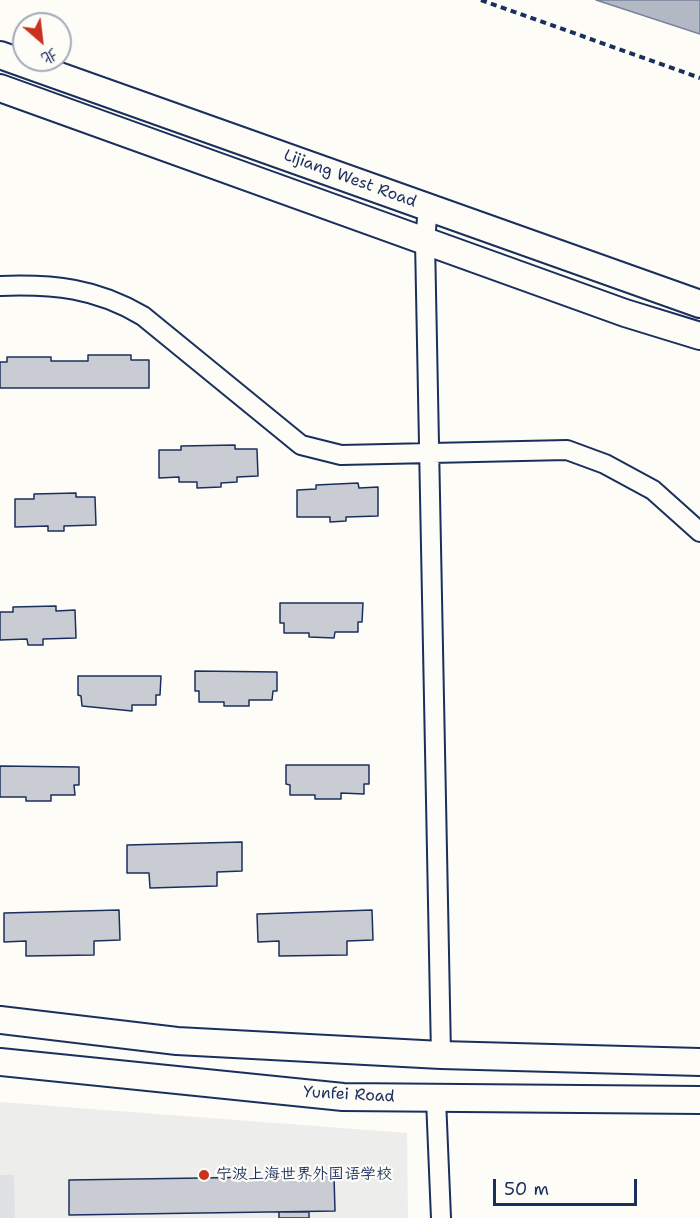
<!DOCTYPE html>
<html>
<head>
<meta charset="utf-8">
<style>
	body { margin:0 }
	#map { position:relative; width:700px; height:1218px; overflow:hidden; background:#fdfcf7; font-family:"Shantell Sans","LXGW WenKai TC",sans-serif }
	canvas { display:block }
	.north { position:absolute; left:12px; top:12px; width:60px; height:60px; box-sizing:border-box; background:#fdfcf7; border:2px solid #a3aaba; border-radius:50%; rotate:152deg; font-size:16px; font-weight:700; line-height:24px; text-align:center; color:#1b2f5e }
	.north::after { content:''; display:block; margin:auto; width:21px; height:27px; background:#c8321e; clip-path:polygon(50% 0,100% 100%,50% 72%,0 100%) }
	.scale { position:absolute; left:493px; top:1179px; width:144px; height:27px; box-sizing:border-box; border:3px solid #1b2f5e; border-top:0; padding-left:8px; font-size:18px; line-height:21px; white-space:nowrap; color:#1b2f5e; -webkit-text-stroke:4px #fdfcf7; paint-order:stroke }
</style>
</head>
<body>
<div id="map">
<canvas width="700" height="1218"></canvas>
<div class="north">北</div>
<div class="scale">50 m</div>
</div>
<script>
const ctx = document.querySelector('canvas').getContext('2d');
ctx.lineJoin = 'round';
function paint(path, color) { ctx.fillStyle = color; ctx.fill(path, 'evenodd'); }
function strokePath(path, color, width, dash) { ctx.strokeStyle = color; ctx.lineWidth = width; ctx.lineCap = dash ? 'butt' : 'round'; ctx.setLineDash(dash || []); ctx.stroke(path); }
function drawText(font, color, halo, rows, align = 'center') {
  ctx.font = font + ' "Shantell Sans","LXGW WenKai TC",sans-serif'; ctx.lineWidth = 4.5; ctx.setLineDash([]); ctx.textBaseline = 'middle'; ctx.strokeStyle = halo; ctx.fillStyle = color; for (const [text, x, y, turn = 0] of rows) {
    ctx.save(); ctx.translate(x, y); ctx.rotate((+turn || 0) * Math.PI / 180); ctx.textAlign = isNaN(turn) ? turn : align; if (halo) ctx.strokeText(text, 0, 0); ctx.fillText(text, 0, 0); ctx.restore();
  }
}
const built = new Path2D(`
	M0,1102L407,1133L408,1218H0Z`);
const green = new Path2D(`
	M0,1175H14L15,1218H0Z`);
const water = new Path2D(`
	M596,0H700V34Z`);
const building = new Path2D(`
	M88,355H131V360H149V388H0V362H7V357H51V361H88Z
	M235,445V449H257L258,476L237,477V482L221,483V487L197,488V482H179V477L159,478V450H181V446Z
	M358,483L359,488L378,487V516L346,517V521L330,522V517H297V490L316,489V485Z
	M76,493V497H95L96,525L64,526V531H48V526L15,527V499H34V494Z
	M280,603H363L362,622H358V632H335L334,638L309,637V633H284V623H280Z
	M56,606V611L75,610L76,638L43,639V645H28L27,639L0,640V612H13V607Z
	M195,671L277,672V691H273L272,700H249V706H224V702H199V691H195Z
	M78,676H161L160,695H156V705H132V711L82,706L81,696L78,695Z
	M286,765H369V784H364V794L341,793V799H315V795H290V785L286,784Z
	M0,766L79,767V785H74L75,795H51V801H26V797H0Z
	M242,842V871L217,872V886L150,888L149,873H127V845Z
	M119,910L120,940L94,941V955L26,956V941L4,942V913Z
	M372,910L373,940L347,941V955L279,956V941L258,942L257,914Z
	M334,1176L335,1211L69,1215V1180Z
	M279,1212H309V1218H279Z`);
const path = new Path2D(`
	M481,0L700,78`);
const street = new Path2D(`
	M428,207L425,241L441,1055
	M0,286C54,284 96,288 143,316L301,445L341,455L567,450L605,464L653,490L700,532
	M436,1099L441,1218`);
const secondary = new Path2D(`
	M0,55L700,304
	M0,88L625,313L700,336
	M0,1020L177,1041L441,1055L700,1062
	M0,1062L343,1097L700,1100`);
const markers = [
	[204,1175,6,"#c8321e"]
];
const streetNames = [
	["Lijiang West Road",350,179,20],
	["Yunfei Road",349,1095,3]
];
const poiNames = [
	["宁波上海世界外国语学校",216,1175]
];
paint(built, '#edeeec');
paint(green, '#e0e1e3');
paint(water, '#b3b8c5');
strokePath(water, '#76819c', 1.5);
paint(building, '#c9ccd3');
strokePath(building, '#1b2f5e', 1.5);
strokePath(street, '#1b2f5e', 22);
strokePath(secondary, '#1b2f5e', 30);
strokePath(path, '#1b2f5e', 4, [6, 4.5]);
strokePath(street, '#fdfcf7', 18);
strokePath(secondary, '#fdfcf7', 26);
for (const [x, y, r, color] of markers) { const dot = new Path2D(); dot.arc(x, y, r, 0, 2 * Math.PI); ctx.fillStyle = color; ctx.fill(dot); strokePath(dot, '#fdfcf7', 2); }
drawText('16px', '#1b2f5e', '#fdfcf7', streetNames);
drawText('16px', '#1b2f5e', '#fdfcf7', poiNames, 'left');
</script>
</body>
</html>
